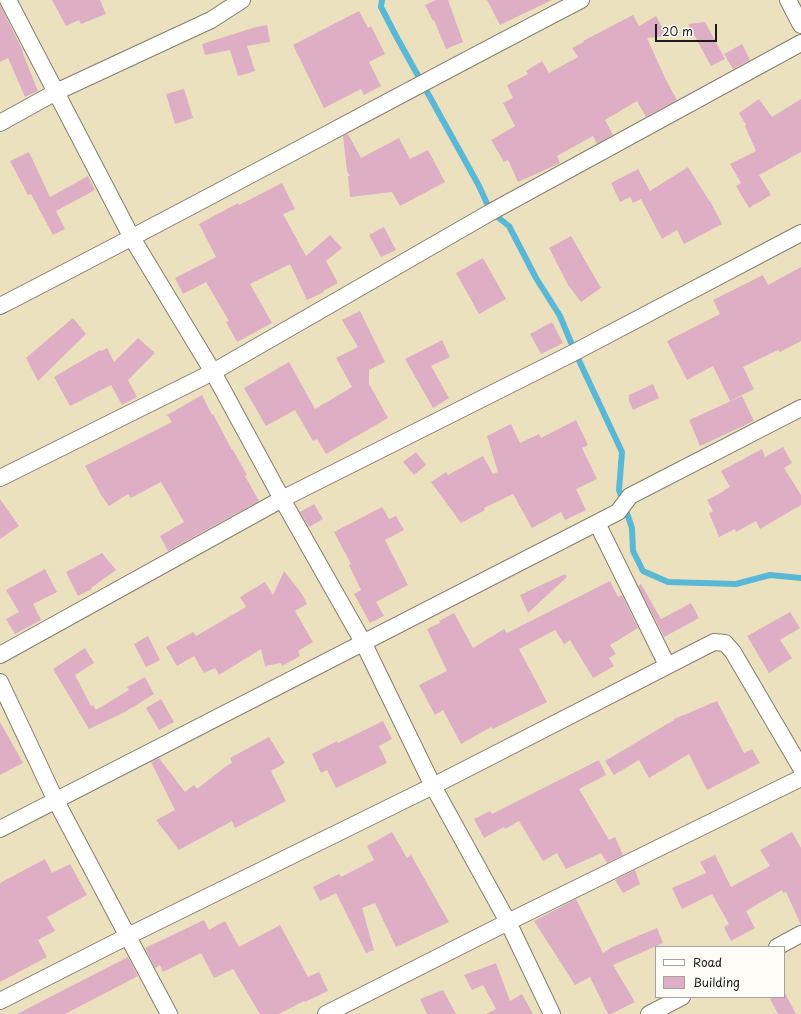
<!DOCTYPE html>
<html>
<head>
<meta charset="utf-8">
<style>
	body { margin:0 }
	#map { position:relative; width:801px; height:1014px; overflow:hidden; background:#ebe1bf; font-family:"Playpen Sans",sans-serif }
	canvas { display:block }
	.legend { position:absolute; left:655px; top:946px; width:130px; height:52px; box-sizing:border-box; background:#fdfcf7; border:1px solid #a3a29f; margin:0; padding:5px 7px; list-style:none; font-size:12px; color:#1c1c1c }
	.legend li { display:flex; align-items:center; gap:8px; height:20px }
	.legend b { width:20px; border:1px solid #a3a29f }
	.scale { position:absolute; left:655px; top:24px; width:62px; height:18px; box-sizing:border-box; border:2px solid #1c1c1c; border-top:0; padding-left:5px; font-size:12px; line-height:14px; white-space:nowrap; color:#1c1c1c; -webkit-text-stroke:3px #fdfcf7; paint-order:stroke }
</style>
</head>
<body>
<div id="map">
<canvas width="801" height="1014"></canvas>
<ul class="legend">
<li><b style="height:5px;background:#fff"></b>Road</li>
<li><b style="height:11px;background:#deafc4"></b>Building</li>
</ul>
<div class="scale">20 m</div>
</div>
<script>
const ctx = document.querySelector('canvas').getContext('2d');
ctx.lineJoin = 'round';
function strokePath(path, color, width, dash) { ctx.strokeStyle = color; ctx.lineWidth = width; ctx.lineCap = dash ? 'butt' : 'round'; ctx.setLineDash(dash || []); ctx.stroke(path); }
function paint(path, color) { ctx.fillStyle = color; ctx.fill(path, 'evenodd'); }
const stream = new Path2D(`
	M382,0L381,7L395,34L478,184L491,212L509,226L536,278L560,316L575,352L622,452L619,490L632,528L633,551L643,571L668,582L736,584L770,575L801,578`);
const building = new Path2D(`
	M52,0H100L106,14L81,24L79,20L66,26Z
	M436,0H448L463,42L446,49L434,20L433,21L425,5Z
	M487,0H552L500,25Z
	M0,5L23,51H22L38,91L25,97L8,58L0,62Z
	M359,11L368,28L371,26L385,54L369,62L381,86L364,95L361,89L324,108L293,45Z
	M633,15L639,26L656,16L667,36L647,38L667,82L677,100L646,117L637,101L605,120L613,135L597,144L593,136L557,156L560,163L518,182L508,160L504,162L491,140L515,126L503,103L513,98L507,85L528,74L526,71L542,61L549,73L578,57L572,48L584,42L583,41Z
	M705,22L725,59L711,66L688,24Z
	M267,25L270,42L247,46L255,71L238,76L230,50L205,55L202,44L256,27Z
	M742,44L750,60L733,69L724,54Z
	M184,89L193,118L175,124L166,94Z
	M759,99L772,117L801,99V152L759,175L771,195L749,208L736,186L741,183L730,164L756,151L745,126L746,125L739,113Z
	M348,134L361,158L399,138L410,159L428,150L445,182L400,206L392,192L350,197L348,176H350L347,171L343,136Z
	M29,152L50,197L88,176L95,190L56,211L65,229L53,235L31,194L28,195L10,161Z
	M688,167L710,202V201L722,224L684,244L677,230L662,239L641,199L633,203L630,197L620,202L611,183L638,169L650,191Z
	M282,183L295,209L283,214L306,256L330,235L342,248L326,261L338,283L323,291L324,292L307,300L290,264L250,284L272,323L237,342L226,322L229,321L206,282L183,294L175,278L216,257L199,224L238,203L239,205Z
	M384,227L396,250L381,257L369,235Z
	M571,236L601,288L581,302L568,285L549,248Z
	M483,258L506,299L479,314L456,273Z
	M801,267V341L780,352L778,350L743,367L754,389L730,401L713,366L687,380L667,341L720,314L713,300L763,275L768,285Z
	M360,311L385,362L369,370V384L388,418L326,454L317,439L313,441L295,410L266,426L244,388L289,362L315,409L352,387L336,358L358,347L342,320Z
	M73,318L86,334L38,381L26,358Z
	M552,322L563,343L541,354L530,334Z
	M138,338L155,353L128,380L137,397L122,405L111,385L70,406L54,377L100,350L101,351L107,348L114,362Z
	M442,340L450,357L431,366L449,398L433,408L405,359Z
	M653,384L659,398L633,410L629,401V395Z
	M202,395L212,415L213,414L232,450H233L247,475L245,476L259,501L168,551L160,536L184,522L161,482L131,498L128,494L109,506L101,495L85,466L172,422L167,415Z
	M742,396L754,421L700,446L689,420Z
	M576,420L588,445L582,448L597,479L576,489L586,510L565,520L561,512L532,528L513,494L484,508L485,510L461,523L431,482L446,472L448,475L483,456L493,474L498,472L487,436L511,424L520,443L539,434L541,438Z
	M783,447L792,463L784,468L801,495V505L760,529L756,521L736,532L735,529L719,537L709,513L713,511L707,500L724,491V490L730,487L721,471L762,449L765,457Z
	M416,452L426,465L414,475L403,462Z
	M0,499L19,526L0,539Z
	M314,504L323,519L309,527L300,512Z
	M382,507L389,519L396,516L404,530L385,540L408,585L376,602L384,616L370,623L354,594L361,590L349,565L351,564L334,532Z
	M102,553L116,570L91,588L92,589L78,596L66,572Z
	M45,569L57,592L33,604L41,620L15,634L6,619L19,612L6,590Z
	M284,571L302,594L307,604L295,611L313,642L298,651L300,656L282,666L281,663L265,666L261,649L219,675L215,668L204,673L194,656L177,666L166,647L193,632L196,636L246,607L240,597L265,582L273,595Z
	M565,574L567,577L528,613L520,595Z
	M610,581L618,597L622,595L642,636L638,628L610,645L616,654L609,658L614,666L593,678L570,640L564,644L555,630L519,649L547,702L493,729L491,727L461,744L443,710L435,715L419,685L447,671L427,629L440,623L439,621L454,613L473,648L504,629L507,633Z
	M641,584L661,619L691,603L699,618L664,637L638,586Z
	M790,612L800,628L780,640L792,658L769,673L747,636Z
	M148,636L160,660L146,667L134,644Z
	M85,648L94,663L75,675L91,706L93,705L96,710L129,690L127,687L145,677L154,694L125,712L89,729L53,669Z
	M161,699L174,722L159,730L146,708Z
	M717,701L744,753L752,749L760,763L707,790L689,754L649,778L639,760L614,775L605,761L674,720V719Z
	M383,721L392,739L379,746L387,763L336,788L327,770L321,773L312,754L337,741L338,743Z
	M0,722L23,763L0,775Z
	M269,737L285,763L271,771L286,801L235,828L232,821L179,850L156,820L175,810L151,762L159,758L185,792L194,785L197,789L225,767L232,763L230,758Z
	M599,760L606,775L579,789L609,840L615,837L623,855L607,863L601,853L566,869L557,853L543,861L519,821L505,829L504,827L484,838L474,819L490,811L492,814Z
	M392,832L407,858L411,855L449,922L396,947L375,903L362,908L374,950L366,953L336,893L320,901L313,887L339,874L341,877L374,860L367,846Z
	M792,832L801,848V925L786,892L783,893L782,890L746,911L755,928L731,941L724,927L729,924L712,894L682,909L672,888L706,873L700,862L715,855L731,887L770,866L760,850Z
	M45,859L52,873L70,864L87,895L47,917L55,931L38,940L47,957L0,982V883Z
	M635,870L640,884L623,893L615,880Z
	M576,899L603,953L612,947L657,928L663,943L613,965L635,1002L611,1014H608L590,977L575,985L534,921Z
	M204,920L209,930L225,921L239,947L280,925L308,977L319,972L328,991L305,1002L304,1001L279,1014H260L233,969L214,978L201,953L163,972L160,965L155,968L145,948Z
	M128,957L138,976L65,1014H17Z
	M496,963L510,1001L522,994L533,1014H486L496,1009L483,985L472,990L464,975Z
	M443,990L456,1014H427L420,999Z
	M784,991L796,1014H778L770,999L774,997H784Z`);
const minor = new Path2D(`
	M8,0L132,238L213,372L282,499L363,642L433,786L508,922L552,1014
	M788,0L801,25
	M0,123L56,92L211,20L242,0
	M0,306C195,206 387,101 581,0
	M0,478L213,372L491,212L801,43
	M597,523L667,665
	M0,655L282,499L575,352L801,233
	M0,682L56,801L169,1014
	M0,829L618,512L630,496L801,408
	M777,947L801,934
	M0,1001L128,936L433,786L714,642L725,643L733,652L801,768
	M326,1014L508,922L801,778
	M649,1014L682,997`);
strokePath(stream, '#58b8d6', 6);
paint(building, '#deafc4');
strokePath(minor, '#847e6e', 18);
strokePath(minor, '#fff', 16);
</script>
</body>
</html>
